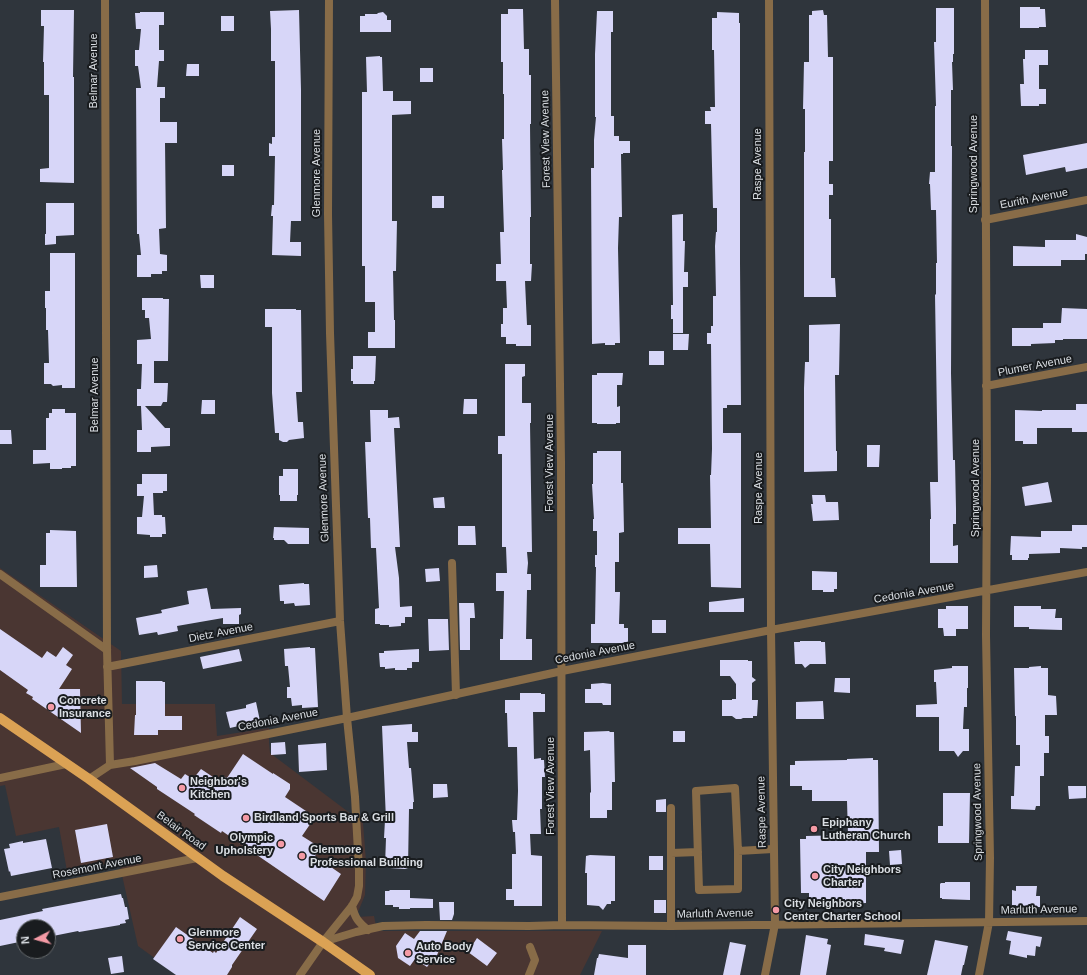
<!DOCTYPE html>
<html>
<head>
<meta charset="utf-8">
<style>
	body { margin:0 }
	#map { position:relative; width:1087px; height:975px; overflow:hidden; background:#2f353c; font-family:Arial,sans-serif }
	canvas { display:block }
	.north { position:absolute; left:16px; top:919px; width:40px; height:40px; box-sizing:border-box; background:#191c1f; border:1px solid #666a6d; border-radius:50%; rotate:264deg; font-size:11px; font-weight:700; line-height:16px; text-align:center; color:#dadee3 }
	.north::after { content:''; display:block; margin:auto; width:14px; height:18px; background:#f49aa5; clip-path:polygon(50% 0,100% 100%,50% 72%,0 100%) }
</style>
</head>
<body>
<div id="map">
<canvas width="1087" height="975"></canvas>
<div class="north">N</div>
</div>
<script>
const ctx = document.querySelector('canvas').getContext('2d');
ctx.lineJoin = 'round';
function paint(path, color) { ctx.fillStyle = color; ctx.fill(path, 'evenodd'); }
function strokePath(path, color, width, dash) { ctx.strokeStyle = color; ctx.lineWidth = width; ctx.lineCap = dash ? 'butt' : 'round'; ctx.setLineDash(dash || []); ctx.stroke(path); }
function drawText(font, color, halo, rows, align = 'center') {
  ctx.font = font + ' Arial,sans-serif'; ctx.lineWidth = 4; ctx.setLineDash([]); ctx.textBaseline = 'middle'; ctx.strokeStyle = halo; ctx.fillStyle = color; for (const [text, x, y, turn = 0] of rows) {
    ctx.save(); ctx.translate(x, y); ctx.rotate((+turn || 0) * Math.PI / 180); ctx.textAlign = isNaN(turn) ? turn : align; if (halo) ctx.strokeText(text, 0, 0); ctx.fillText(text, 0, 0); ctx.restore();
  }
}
const commercial = new Path2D(`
	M0,568L121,651L122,704H215L217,736L269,728V742L270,753L363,823L366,861L365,895L356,917L374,916L377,931H602L580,975H178L138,946L119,862L67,871L59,827L16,836L5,785L0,786Z`);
const building = new Path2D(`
	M1020,7H1040V9H1045L1046,27H1039V28H1020Z
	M936,8H954V54H953V62H952L953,90H951V146H952L951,373L953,460H955L956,509V524H953V546L958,545V563H930V519H931L930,482H938L935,295L936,294V263H937L936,210H931L930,184H929L930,172H935V106H936L934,42H936Z
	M508,9H523L524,49H529V75H531V124H530L531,217H530V264H532L531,281H525L527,325H531V346H516V344H506V337H501V324H503V308H507L506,281H496V264H501L500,232H504L502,170H503L502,139H504V94H503V62H501V14H508Z
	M41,10H74L73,77H74V183L40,182V169L49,168V95H44V62H43L44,26H41Z
	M299,10L301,90V221H291L290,242H301V256L272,255L273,216H271L272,205H274L275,156H269V143L272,144V137H275V61H271V29L270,11Z
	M823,10L824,15H827L828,57H833V161H829V184H833V195H829V219H831V278H835L836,297H804V152H805V109H803L804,62H809V15H812V11Z
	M597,11H613V32H611V116H614V136H619V141H630V153H623V154H621L622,217H619L618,248L620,343H615V345H605V343L592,344L591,168H594V140L596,117H595V54Z
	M140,12H164V25H159V50H164V61H159L157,87H165V98H160V122H177V143H165L166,228L159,229L160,254L167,255V271H162V274H151V277H137V255H141L139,234H137L136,88H141L138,66H135V50H139L141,29H136L135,13H140Z
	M383,12L387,16V20H391V32H360V16H365V14H377L378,13Z
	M717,12L739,13V23H740V263L741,405H727V408H723V433H741V588L711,587L710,544H678V528H711L710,475H711L712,449L711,344H707V333H711V326H713V296H716L715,246L716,232H717V208H713L711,124H705V111H711L710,107H715L714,50H712V18H717Z
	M221,16H234V31H221Z
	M1025,50H1048V65H1039V89H1046V104H1039V106H1021L1020,84H1024L1023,59H1025Z
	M380,56V57H382L383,91H393V101H411V114L392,115V221H397L396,271H393L394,320H395V348H368V332H375V302H365V266H362V92H367L366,57Z
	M187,64H199V76H186Z
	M420,68H433V82H420Z
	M1087,143V168L1066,172L1065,167L1026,175L1023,155Z
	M222,165H234V176H222Z
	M432,196H444V208H432Z
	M46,203H74V235L56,236V244L45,245V234H46Z
	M683,214V241H685L684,272H688V287H683V333H673V319H671V305H673L672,215Z
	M1076,234L1087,237V254H1085V260H1061V266H1013V246L1045,247V240H1076Z
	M50,253H75V388H62V385L53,386L51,384H44V363H49L48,330H46V308H45V291H50Z
	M200,275H214V288H201Z
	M142,298H163V299H169L168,361H154V383H168L167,402H163L161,406H145L165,428H170V446L151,447V452H137V430H142L141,406H137V389H141L142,364H137V340L151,339L149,318H145V310H142Z
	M1062,308L1087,309V339H1063V340H1055V343L1031,344V346H1012V328H1043V323H1061Z
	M265,309H296V310H301L302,392H296L298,422H303L304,438L289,440L287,442H283L279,440V433H275L272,393V327H265Z
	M840,324L839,375H835L836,451H837V471L804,472V388L805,362H809V325Z
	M673,334H689L688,350H673Z
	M649,351H664V365H649Z
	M353,356H376L375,381H374V384H353V381H351V369H353Z
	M505,364H525V376L522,377V403H531V423H530L532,552H527L528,563L527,574H531V590H527L526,639H532V660H500V639H503L504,591H496V573H507L506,547H502V454H498V436H505Z
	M597,373H623L622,385H617V407L620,406V423H616V424H597V423H592V375H597Z
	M464,399H477V414H463Z
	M202,400H215V414H201Z
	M1076,404H1087V432H1072V428H1037V444H1023V441H1015V410L1042,411V410H1076Z
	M52,409H65V413H76V466H71V468H62V469H50V463L33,464V450H46V418H49V413H52Z
	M370,410H388V418L399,417L400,428H394L400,547H395L399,578L400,607L412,606V617H405V623H401V626L389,627V625H380V624H375V609L379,608L376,548H371L370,518H368L365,442H371Z
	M0,430H11L12,444H0Z
	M867,445H880L879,467H867Z
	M597,451H621V483H623L624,532L619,533V562H615V592H620L619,624H624V628H628V642H624V643H591V624H595L596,567H595V555H597V531H593V519H594L592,484H593V453H597Z
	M283,469H298V495H297V501H280V495H279V476H283Z
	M142,474H167V491H163V493H153L154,515H162V517H165L166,534H162V537H150V535L137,534V517H142L144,496H137V484H142Z
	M1048,482L1052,502L1025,506L1022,487Z
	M812,495H825L826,502H838L839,520L813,521L811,504H813Z
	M444,497L445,508H434L433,498Z
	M1072,525H1087V547H1082V549L1060,548V553L1029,554V558H1028V560H1012V555H1010L1011,536L1041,537V531H1072Z
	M458,526H475L476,545H458Z
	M274,527L309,528V544H288L284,540H274V538H273Z
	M50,530L76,531L77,587H40V565H46V533H50Z
	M157,565L158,577L144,578V566Z
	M439,568L440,581L426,582L425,569Z
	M812,571L837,572V589H834V592H823V590H812Z
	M304,583V584H309L310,605L295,606L294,603L284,604V601H280L279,585Z
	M207,588L211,609L241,608V614L239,615V624H223V618L177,626L178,631L158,635L157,632L139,635L136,618L162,613L161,610L189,604L187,591Z
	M744,598V612H709V602Z
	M459,603H474L475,618H470V650H460Z
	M946,606H968V629H956V636H944L943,628H938V609H946Z
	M1014,606H1041V609H1056L1055,618H1062V630L1029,629V627H1014Z
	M428,619H448L449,650L429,651Z
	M652,620H666V633H652Z
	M0,629L42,658L47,651L56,657L63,647L73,655L66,665L72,669L59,689H80L81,733L32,699L33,697L26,693L28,690L0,670Z
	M800,641H821V642H825L826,664H810L805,668L802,664H795L794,642H800Z
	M310,647V648H315L318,707L302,708V705L292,706L291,698H287V687H290L288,666H285L284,649Z
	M239,649L242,661L203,669L200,657Z
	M419,649V662H412V668H407V670H395V668L385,669V667H380L379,653H384V651Z
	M720,660H748V661H752V677L756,680L752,683V700H758L757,716H753V718H743L741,719H736L732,716H722V700H732V699H736V684L730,676H720Z
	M952,666H968V688H967V707H964L963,729H969V751H963L958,757L954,751H939V717H916V705L937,704L936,682H934V670L952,668Z
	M1041,666V668H1048V695L1056,696L1057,715H1045V736H1049V753H1044V776H1040V806H1036L1035,810L1011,809V796H1014L1015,766H1020V745H1016V716H1015L1014,668H1029V667Z
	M835,678H850V693L834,692Z
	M136,681H163L162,682H165V716H182V730H158V735H134L135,715H136Z
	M603,683L611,684V705H603L602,703H585V689H591V684Z
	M520,693H541V694H545V712H533L534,759L541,758V760H544L545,777H542V809H540L541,834H530L531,855L542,856V906H514V900H506V889H512V854H516L515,832H513L512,820H517L518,791L517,747H508L507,713H505V700H520Z
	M823,701L824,719H796V702Z
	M256,702L260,721L230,728L226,712L246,708V705Z
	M412,724V732H418V742H407L409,768H411L414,802H413V809H409L408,868L405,869L390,868V866H385L386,838H384L385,820H386L382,726Z
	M609,731L610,732H614L615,782H612V810H607V818H590V793L591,792L590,750L584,751V732Z
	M673,731H685V742H673Z
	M285,742L286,754L271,755V743Z
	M326,743L327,770L299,772L298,745Z
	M243,754L273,774V773L290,784V789L285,797L315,817L302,836L321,848L315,856L341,874L324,901L238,842L222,831L221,833L194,815L195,814L157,789V787L130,768L155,763L181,779L185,774L193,779L201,769L219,781L223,776L227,778Z
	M873,758V760H878L879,852H866V903L845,904V899H822V902L809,903V893H801L800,839H806V836L848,835L847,801H812V790H802V786H790V765H795V761L847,760V759Z
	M433,784H447L448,797L433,798Z
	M1068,786H1086V798L1069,799Z
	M943,793H970L969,843H938V826H943Z
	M666,799V812H656V800Z
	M107,824L113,857L81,863L75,830Z
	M46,839L52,868L11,876L10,871L9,872L4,849L10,848L9,844L23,841V843Z
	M901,850L902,864L890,865L889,851Z
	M590,855L615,856V901H611V904H607L603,910L599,906L587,905V873H585L586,856Z
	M649,856H663V870H649Z
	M945,882H970V900L942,899V898H940V884L941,883H945Z
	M1016,886H1037L1036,896H1040V907H1016V905H1012V890L1016,891Z
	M390,890H410V898L433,899V908H410V909H399V907H393V905H385V891H389Z
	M121,894L122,898H123L125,907H127L129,919L125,920L126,923L120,924V925L79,932L78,931L48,937V927H24V941L0,946V920L43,911L42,909Z
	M654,900H666V913H654Z
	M439,902H454V914L452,920H440Z
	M240,917L257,929L232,965V967L227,975H176L153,959L176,927L213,953L214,951L216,953Z
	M420,931H447L435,960L433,959L427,967L415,959L410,966L398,958L396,946L405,933L414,939Z
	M1008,931L1042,937L1040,947L1036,946L1035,956L1027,955V958L1009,954L1011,941L1006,940Z
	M865,934L904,940L901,954L884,951L885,948L864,945Z
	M806,935L828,939L827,944L831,945L826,975H800Z
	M477,938L497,953L487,966L468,952Z
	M935,940L968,946L964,965H963L961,975H927Z
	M730,942L746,945L740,975H723Z
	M628,945H646V975H594L597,958H598L599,954L628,958Z
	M122,956L124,972L111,974L108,958Z`);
const service = new Path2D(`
	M452,563L456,695
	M0,574L107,650
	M735,788L738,851V889L699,890L696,791Z
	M671,808V926
	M738,851L773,849
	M671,853L698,852
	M529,975L535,960L530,947`);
const minor = new Path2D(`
	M105,0L107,650L110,765
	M555,0L561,461L562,925
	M985,220L1087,200
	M986,386L1087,367
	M107,667L340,621
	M0,778L66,764
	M89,779L110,765L135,761L347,718L562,671L771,630L1087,572
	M0,897L197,858
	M352,906C355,918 358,922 368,930
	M323,942L352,906L357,897L359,886V870L355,797L347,718L340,621L330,333L328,214L329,0
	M323,942L356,932L383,926L426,925L529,926L562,925L671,926L1087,921
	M765,975L775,924L771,630L769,0
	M979,975L989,922L990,858L986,635L987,474L985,0`);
const tertiary = new Path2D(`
	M300,975L323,942`);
const primary = new Path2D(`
	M0,718L89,779L223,876L323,942L370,975`);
const markers = [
	[51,707,4,"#f49aa5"],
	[182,788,4,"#f49aa5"],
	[246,818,4,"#f49aa5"],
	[814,829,4,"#f49aa5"],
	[281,844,4,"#f49aa5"],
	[302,856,4,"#f49aa5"],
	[815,876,4,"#f49aa5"],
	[776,910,4,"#f49aa5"],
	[180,939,4,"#f49aa5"],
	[408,953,4,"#f49aa5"]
];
const streetNames = [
	["Belmar Avenue",94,71,-90],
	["Forest View Avenue",546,139,-91],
	["Raspe Avenue",758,164,-90],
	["Springwood Avenue",974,164,-90],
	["Glenmore Avenue",317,173,-90],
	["Eurith Avenue",1034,199,-11],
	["Plumer Avenue",1035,366,-11],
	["Belmar Avenue",95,395,-90],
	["Forest View Avenue",550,463,-90],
	["Raspe Avenue",759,488,-90],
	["Springwood Avenue",976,488,-90],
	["Glenmore Avenue",324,498,-92],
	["Cedonia Avenue",914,593,-10],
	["Dietz Avenue",221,633,-11],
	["Cedonia Avenue",595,653,-11],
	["Cedonia Avenue",278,720,-11],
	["Forest View Avenue",551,786,-90],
	["Raspe Avenue",762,812,-91],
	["Springwood Avenue",978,812,-91],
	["Belair Road",181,831,36],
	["Rosemont Avenue",97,867,-11],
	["Marluth Avenue",1039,910,-1],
	["Marluth Avenue",715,914,-1]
];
const poiNames = [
	["Concrete",59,701],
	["Insurance",59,714],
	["Neighbor's",190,782],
	["Kitchen",190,795],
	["Birdland Sports Bar & Grill",254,818],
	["Epiphany",822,823],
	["Lutheran Church",822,836],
	["Olympic",273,838,"right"],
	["Upholstery",273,851,"right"],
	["Glenmore",310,850],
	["Professional Building",310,863],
	["City Neighbors",823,870],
	["Charter",823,883],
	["City Neighbors",784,904],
	["Center Charter School",784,917],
	["Glenmore",188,933],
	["Service Center",188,946],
	["Auto Body",416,947],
	["Service",416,960]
];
paint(commercial, '#4a3632');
paint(building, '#d7d6f8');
strokePath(service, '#886c48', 8);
strokePath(minor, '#886c48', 8);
strokePath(tertiary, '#886c48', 8);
strokePath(primary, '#dba254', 10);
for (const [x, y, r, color] of markers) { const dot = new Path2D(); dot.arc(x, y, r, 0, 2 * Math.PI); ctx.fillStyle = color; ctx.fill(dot); strokePath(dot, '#191c1f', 1.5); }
drawText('11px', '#dadee3', '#191c1f', streetNames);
drawText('bold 11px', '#dadee3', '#191c1f', poiNames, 'left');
</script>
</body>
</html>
